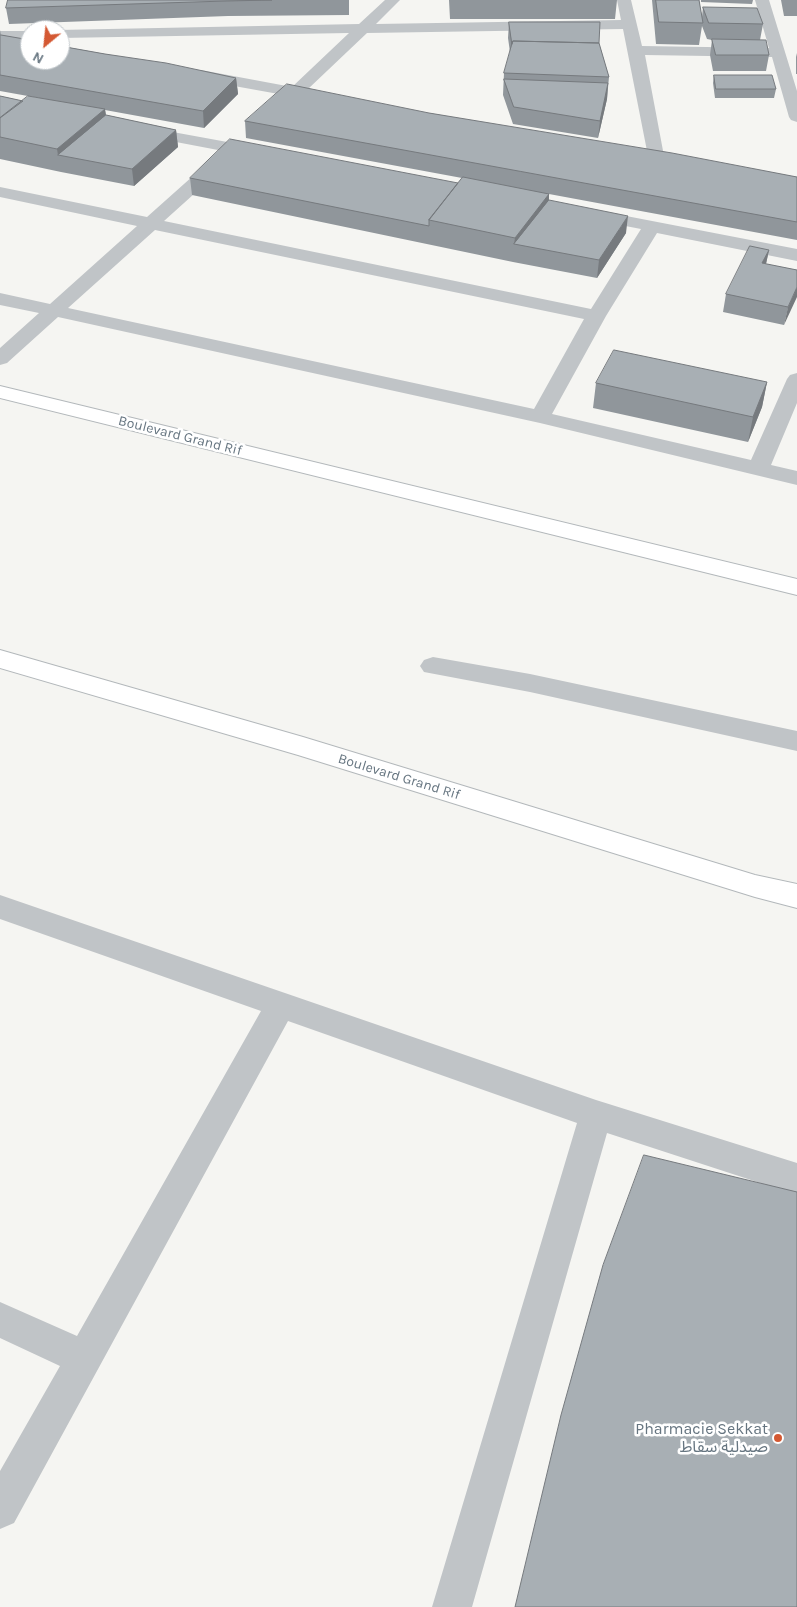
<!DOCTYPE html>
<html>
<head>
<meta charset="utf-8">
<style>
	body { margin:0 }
	#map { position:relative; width:797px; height:1607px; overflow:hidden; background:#f5f5f2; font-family:Karla,sans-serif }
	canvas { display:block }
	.north { position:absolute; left:20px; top:20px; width:50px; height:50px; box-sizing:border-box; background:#fff; border:1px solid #c2c8cc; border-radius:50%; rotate:208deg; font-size:14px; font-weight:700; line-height:20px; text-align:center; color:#667580 }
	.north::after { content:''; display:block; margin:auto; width:18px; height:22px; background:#d45933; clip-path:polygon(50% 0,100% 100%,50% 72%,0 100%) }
</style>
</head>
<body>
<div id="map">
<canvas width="797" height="1607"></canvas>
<div class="north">N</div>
</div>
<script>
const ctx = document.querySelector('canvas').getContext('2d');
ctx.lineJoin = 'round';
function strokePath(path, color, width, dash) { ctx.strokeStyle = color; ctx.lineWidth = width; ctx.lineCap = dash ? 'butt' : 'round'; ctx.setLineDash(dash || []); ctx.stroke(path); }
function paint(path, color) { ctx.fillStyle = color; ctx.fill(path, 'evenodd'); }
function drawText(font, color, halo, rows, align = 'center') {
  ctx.font = font + ' Karla,"Noto Sans Arabic",sans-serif'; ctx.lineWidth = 5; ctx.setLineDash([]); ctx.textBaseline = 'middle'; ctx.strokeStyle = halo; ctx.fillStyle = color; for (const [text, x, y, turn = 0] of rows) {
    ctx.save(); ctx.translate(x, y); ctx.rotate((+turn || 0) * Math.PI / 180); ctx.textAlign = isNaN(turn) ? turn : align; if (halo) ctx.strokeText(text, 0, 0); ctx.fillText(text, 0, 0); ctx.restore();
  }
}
const street = new Path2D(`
	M385,0H400L376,24L621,20L617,0H631L642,46L769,48L755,0H769L797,91V122L791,120L789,117L772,57L645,55L664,156L662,160H650L648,156L623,29L367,33L308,89L324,93L326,96L324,99L318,101L299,97C292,104 289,108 279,105L277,102L284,95L201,80L195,78L193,75L195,72L201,70L292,87L349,33L60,38V30H58L359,24Z
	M0,31H30V39H0Z
	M140,126L260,148L266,149L268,153L266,157L260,158L134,134L132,131L134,128Z
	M218,158L224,159L227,163L224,167L164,221L591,309L641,229L584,218L581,214L584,210L590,209L797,249V261L657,233L606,316L552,414L751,460L787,379L790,375L797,373V403L771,465L797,471V485L540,423L58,317L7,363L0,365V348L39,313L0,305V293L50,304L137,226L0,197V187L147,217L212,159ZM155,230L584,319L534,409L68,308Z
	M433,657L530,674L797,731V751L530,692L424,672L420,666L424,660Z
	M0,895L596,1100L797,1163V1195L607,1133L472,1607H432L577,1123L288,1021L14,1523L0,1529V1471L60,1366L0,1338V1302L77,1336L261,1011L0,919Z`);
const secondary = new Path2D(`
	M0,386L797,579V595L0,398Z
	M0,650L303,737L755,875L797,884V908L755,897L298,755L0,668Z`);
const wall = new Path2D(`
	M8,0H349V15L228,16L9,24L6,8Z
	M449,0H617L615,19H450Z
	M652,0H699L702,17L703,7L763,24L760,40L769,55L766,71H713L710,55L712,40L707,39L702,26L699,45L656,44Z
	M701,0H753L752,4L701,2Z
	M781,0H797V16H784Z
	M509,22L599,43L609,77L607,99L598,138L513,124L503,95L504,73L510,52L508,38Z
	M0,30L1,35L236,78L238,94L204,128L105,110L106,115L176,130L178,147L134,186L61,172L0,159V96L23,101L39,98L0,91Z
	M797,53V74H796V57Z
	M714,75L776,89L774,98H715L713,83Z
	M429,113L797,177V240L549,194V200L626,233L597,278L513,262L192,195L190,178L458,183L462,178L246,138L245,121Z
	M769,250L766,264L797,270L784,325L723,312L726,294Z
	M767,382L762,407L748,442L593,408L596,383Z`);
const shadedWall = new Path2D(`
	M236,78L238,94L204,128L203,111Z
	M608,83L607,99L598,138L600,121Z
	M105,109L108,132L58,155L57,149Z
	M176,130L178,147L134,186L132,169Z
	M549,194L548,217L514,244L515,238Z
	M628,216L626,233L597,278L599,260Z
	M769,250L765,268L762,263Z
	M797,287V297L784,325L788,307Z
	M767,382L762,407L748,442L753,417Z`);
const building = new Path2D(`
	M8,0H272L226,1L6,8Z
	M656,0H699L703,23L659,22Z
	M703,7L757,8L763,24L709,23Z
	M509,22H600L599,43L513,41L512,44Z
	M1,35L30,40V60H60V46L105,54L166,63L236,78L203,111L0,75V36Z
	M712,39L766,40L769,55H716Z
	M513,41L599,43L609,77L504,73Z
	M714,75H772L776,89H716Z
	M504,79L608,83L600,121L514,107Z
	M287,84L429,113L672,153L797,177V222L245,121Z
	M0,96L23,101L0,118Z
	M28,96L105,109L57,149L0,137V118Z
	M106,115L176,130L132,169L58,155Z
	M230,139L458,183L429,220V226L190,178Z
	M463,177L549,194L515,238L429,220Z
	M549,200L628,216L599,260L514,244Z
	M750,246L769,250L762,263L797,270V287L788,307L726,294Z
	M614,350L767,382L753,417L596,383Z
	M644,1155L797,1192V1607H515L561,1415L603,1265Z`);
const markers = [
	[778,1438,5,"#d45933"]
];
const streetNames = [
	["Boulevard Grand Rif",180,436,14],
	["Boulevard Grand Rif",399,777,17]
];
const nearPoinames = [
	["Pharmacie Sekkat",768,1429],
	["صيدلية سقاط",768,1447]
];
strokePath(secondary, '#b3b8bb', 2);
paint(street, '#c0c4c7');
paint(secondary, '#fff');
paint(wall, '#90969b');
paint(shadedWall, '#767a7e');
paint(building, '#a8afb4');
strokePath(building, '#767a7e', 1);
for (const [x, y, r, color] of markers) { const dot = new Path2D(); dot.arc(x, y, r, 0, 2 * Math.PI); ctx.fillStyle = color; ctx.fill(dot); strokePath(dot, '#fff', 2); }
drawText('14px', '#667580', '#fff', streetNames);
drawText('16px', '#667580', '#fff', nearPoinames, 'right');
</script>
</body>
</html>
